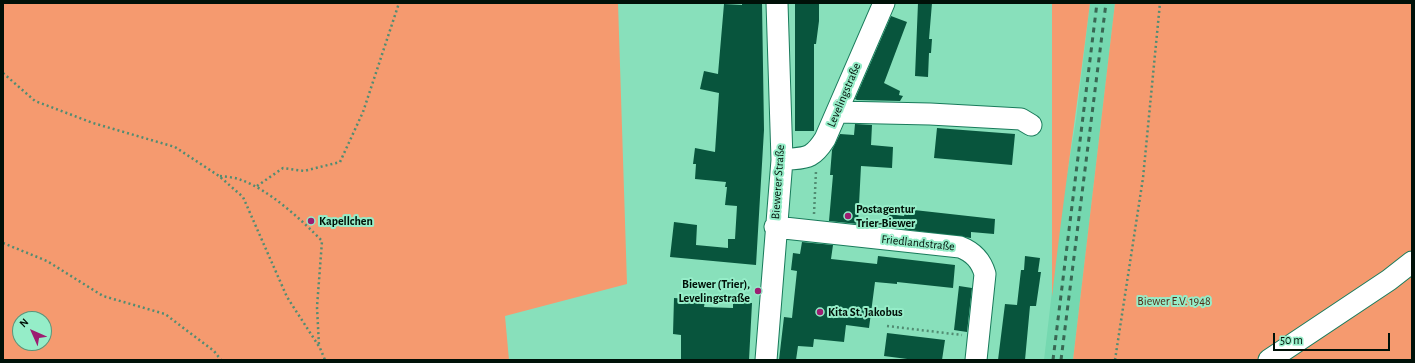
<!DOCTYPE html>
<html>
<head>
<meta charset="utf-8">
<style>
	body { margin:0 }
	#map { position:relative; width:1415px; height:363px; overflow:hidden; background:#88e0bb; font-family:"Alegreya Sans",sans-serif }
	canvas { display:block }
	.frame { position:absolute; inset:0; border:4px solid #001108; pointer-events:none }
	.north { position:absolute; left:12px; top:311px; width:40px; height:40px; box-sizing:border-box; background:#95edc8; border:1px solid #59957b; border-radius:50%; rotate:315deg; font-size:11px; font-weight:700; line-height:16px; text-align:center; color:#001108 }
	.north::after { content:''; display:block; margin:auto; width:14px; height:18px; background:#9c1d71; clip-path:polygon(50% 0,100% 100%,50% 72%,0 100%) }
	.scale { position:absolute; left:1273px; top:333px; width:117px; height:18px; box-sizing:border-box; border:2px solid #001108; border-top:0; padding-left:5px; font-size:12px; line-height:14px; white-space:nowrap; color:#001108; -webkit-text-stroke:3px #95edc8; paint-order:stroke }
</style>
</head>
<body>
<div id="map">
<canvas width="1415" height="363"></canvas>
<div class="frame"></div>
<div class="north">N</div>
<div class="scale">50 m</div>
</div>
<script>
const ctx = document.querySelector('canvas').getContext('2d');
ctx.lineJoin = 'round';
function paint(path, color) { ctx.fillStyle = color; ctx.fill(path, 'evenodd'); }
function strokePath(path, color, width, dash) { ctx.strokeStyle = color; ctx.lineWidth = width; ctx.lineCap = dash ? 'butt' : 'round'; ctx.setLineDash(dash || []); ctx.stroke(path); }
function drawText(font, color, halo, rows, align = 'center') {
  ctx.font = font + ' "Alegreya Sans",sans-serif'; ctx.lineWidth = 4; ctx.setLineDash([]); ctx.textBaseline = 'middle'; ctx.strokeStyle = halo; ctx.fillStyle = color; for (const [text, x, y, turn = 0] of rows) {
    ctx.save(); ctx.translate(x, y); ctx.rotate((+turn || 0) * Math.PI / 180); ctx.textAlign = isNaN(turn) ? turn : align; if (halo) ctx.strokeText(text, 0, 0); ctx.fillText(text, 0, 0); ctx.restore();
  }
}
const built = new Path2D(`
	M1090,3H1115L1073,360H1044L1062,205L1076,120Z`);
const green = new Path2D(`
	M3,3H618L627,284L505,316L509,360H3ZM20,319H44V343H20Z
	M1052,3H1090C1078,101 1063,199 1052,297Z
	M1115,3H1412V360H1073Z`);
const building = new Path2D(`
	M742,3H762L764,130L756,265L670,257L674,222L697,225L696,245L728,248V239H735L737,206L725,205L727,187H725L726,182L695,179L696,164H693L695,148L715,152L719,93L700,89L704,71L718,74L724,4L742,5Z
	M795,3H819V21L816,44H814V131H795Z
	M918,3H932L929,39H932L931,53H929L928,77L915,76Z
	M891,16L907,22L884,83L900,91L899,95L903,96L900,101L857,100L855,99Z
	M855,124L872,125L871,145L893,147L892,168L861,166L858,224L829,221L833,175H830L832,150L840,134L854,135Z
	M937,128L1015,134L1012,165L934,158Z
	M905,209L995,219L994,234L971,232V238L886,227L888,214L904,216Z
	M802,242L833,245L831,259L877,264L878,256L955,265L953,288L897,282V284L875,282L869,328L846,325L844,342L814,339L813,347L798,346L796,360H779L784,317L792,318L797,271L791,270L793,253L800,254Z
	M1025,256L1040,258L1038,272H1041L1036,306H1030L1025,360H998L1005,304L1017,305L1021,270H1024Z
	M959,286L972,288L967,332L954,330Z
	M674,298L705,300L704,307L733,308V303H752L749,360H681V335L673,334Z
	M887,333L945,340L942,360H915L884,356Z`);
const path = new Path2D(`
	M3,73L35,101L93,123L175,147L219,176L243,197L287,297L320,348L325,360
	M220,176C227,177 235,177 241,180C268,189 302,220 322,241L317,307L319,346
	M257,186L283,168L304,171L340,162L363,112L399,3
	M814,214L816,171
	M3,243L47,261L103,296L165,314L214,351L221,360
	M887,326L962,335
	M1115,360L1143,178L1160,3`);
const minor = new Path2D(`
	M837,112L930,114L1021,119L1031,125
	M782,160C805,157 811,161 825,139L884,3
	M775,227L960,247C973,252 981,260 985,274L976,360
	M766,360L782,160L777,3
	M1269,360L1389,280L1412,262`);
const rail = new Path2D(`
	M1053,360L1097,3
	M1061,360L1106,3`);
const markers = [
	[848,216,4,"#9c1d71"],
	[311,221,4,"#9c1d71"],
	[758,291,4,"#9c1d71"],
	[820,312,4,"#9c1d71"]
];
const streetNames = [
	["Levelingstraße",844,95,-67],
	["Biewerer Straße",778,182,-86],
	["Friedlandstraße",918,243,6]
];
const poiNames = [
	["Postagentur",856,209],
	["Trier-Biewer",856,223],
	["Kapellchen",319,221],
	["Biewer (Trier),",750,284,"right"],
	["Levelingstraße",750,298,"right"],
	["Kita St. Jakobus",828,312]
];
const parkNames = [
	["Biewer E.V. 1948",1174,301]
];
paint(built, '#75d8b0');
paint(green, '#f59a6f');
paint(building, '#08553d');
strokePath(minor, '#197b5b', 23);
strokePath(path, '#518c72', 2.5, [2, 3]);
strokePath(minor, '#fff', 21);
strokePath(rail, '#396753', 3, [5, 5]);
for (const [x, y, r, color] of markers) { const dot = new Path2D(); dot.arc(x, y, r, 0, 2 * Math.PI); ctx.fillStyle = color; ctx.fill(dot); strokePath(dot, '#95edc8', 1.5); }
drawText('12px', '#001108', '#95edc8', streetNames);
drawText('bold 12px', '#001108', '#95edc8', poiNames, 'left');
drawText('12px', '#522915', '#95edc8', parkNames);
</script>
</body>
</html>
